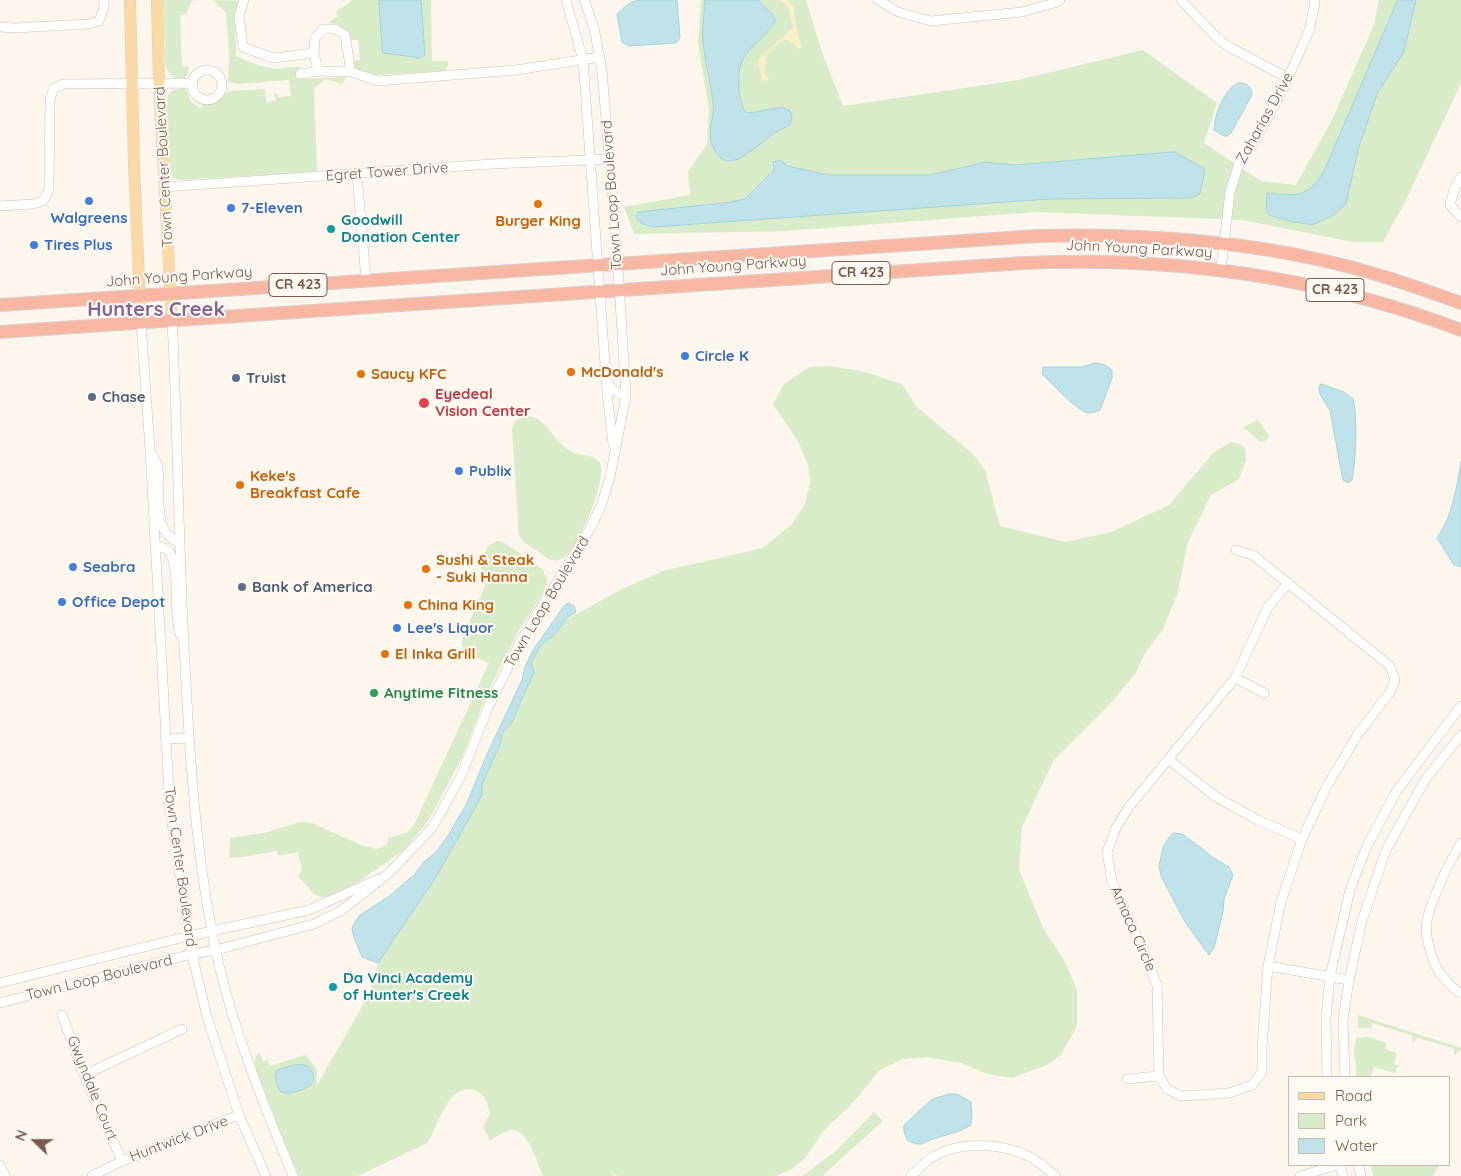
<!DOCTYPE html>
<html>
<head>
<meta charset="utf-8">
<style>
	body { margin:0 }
	#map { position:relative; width:1461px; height:1176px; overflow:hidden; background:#fdf6ec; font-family:Quicksand,sans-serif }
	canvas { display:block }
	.legend { position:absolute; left:1288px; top:1076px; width:162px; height:90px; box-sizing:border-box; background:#fffaf3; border:1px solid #cabbb1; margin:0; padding:6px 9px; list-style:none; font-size:15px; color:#7a5c4d }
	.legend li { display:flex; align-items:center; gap:10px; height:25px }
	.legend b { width:25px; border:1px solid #cabbb1 }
	.north { position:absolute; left:10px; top:1116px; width:50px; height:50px; -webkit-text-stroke:4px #fffaf3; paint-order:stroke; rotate:292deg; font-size:14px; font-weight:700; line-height:20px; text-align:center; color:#7a5c4d }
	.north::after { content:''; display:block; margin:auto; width:18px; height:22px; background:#7a5c4d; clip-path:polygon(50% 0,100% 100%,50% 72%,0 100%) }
</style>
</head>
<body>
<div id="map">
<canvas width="1461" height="1176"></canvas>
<ul class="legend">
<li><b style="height:6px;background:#fbd9a5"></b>Road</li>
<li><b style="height:14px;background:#d8ecc9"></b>Park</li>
<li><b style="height:14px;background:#bfe3e8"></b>Water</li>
</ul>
<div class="north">N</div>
</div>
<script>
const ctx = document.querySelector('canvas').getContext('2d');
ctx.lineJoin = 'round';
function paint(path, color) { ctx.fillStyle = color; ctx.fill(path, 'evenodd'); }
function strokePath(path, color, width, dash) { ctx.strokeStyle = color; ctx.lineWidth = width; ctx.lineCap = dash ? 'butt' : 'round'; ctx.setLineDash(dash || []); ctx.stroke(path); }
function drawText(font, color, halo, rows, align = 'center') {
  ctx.font = font + ' Quicksand,sans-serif'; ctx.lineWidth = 4; ctx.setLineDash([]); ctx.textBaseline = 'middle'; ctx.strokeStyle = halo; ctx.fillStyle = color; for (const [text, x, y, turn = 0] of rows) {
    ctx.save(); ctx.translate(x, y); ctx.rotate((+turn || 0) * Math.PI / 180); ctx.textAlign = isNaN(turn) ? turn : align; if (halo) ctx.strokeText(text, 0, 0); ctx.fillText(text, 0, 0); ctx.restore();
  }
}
const green = new Path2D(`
	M163,0H197L192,1L186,14L180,16L182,66L189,67L188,74L184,79C171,78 168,74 165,62Z
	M211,0L239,1L235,13L236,56L260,66L276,69L300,66L302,79L346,77L342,84L326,79L314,88L317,172L178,180L172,177L169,171L167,97C171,89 176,88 185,88L192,103L201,108L203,102L216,101L229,91L265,89L266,102L276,101L274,91L279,97L291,96L289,80L238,84L228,82L229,54L226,13L214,1Z
	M351,0H431L432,61H448V65L445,71L375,75L354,68L353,61L360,60L358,40H350L349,33L337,24L328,23L338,16L336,11L350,3Z
	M701,0H806L822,52L843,106L1018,80L1143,50L1217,103L1204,143L1261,181L1296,185L1331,122L1374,25L1379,0H1461V83L1406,200L1383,242H1353L1242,220L1035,212L786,231L634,234L624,207L690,195L688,172L707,144L709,109L698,45Z
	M829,366L866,372L902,384L917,407L974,455L985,470L1000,526L1066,542L1111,532L1169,505L1214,452L1231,442L1240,444L1245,448L1246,460L1239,479L1211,495L1188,542L1177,595L1162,631L1145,653L1135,674L1110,704L1054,760L1022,827L1019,870L1044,930L1064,960L1077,990V1026L1061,1055L1047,1065L1012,1078L987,1074L961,1063L927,1057L903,1059L880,1070L850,1106L825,1129L805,1158L791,1170L775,1176H618L609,1172L614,1176H543C538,1164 527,1127 511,1130C504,1132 496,1137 490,1140L483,1127L490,1114C488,1104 485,1093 474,1090C447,1083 439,1126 427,1143L358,1176H299L287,1150L256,1069C255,1063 254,1057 259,1052L263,1061L268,1060L270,1066L305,1055L307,1056L317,1070V1085L359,1012L372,986L379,960L438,874L482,795V784L500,745L503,731L511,724L534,672L531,663L541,645L555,634L564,621L620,590L663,571L763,548L792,524L804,506L810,484L808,465L799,443L773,404L784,384L809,367Z
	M523,416C545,415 549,433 563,446C566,448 570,451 573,452C582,457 594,453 600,463C608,478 576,558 559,560C551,562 545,557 539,552C531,547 523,543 519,535L512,429L515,421Z
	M1258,420L1270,437L1263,442L1259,441L1243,427Z
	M497,541L503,542L544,570V574L547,577V583L544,592L519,630L500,667L483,704L462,758L428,821L403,851L349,888L328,897H320L314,894L298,876L302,870L298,852L278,856L277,851L235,858L234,857L229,858L230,838L264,833L300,822L312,823L361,845L377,849L387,844L388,838L408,832L414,825L489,663C478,657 460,655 462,639L485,586L486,580L480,565L488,546Z
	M1358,1015L1461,1048V1051H1458L1455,1055H1454V1048L1417,1038L1414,1042L1412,1041L1413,1036L1372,1023L1371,1028H1358Z
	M1369,1037L1387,1043L1385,1049L1397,1053L1394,1064L1399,1066L1396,1068L1395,1073L1374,1067L1370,1077H1357L1354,1052L1356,1038Z
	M874,1112L883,1121L823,1175L825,1176H802L836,1151Z
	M1376,1165H1440L1433,1176H1373L1371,1166Z`);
const sand = new Path2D(`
	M781,0H787L794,7C793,20 800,35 801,47L797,49C786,31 777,45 766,55L764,71L769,80L762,81L758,60L793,28L789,9Z`);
const water = new Path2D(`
	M379,0H421L425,55L421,58L383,53Z
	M638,0H677L680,38L676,43L628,46L622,42L617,14L628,4Z
	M705,0H758L772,14L776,21C760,45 735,51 739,86C739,95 741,104 745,112L749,113L783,107L790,111L792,117L790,125C785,128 781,129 776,132C764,139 742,163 727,161C718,159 713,149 711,141C708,127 715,117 713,103C711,83 705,63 703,42C702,29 704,14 705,0Z
	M1398,0H1416L1404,52L1377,94L1358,150L1346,204L1334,215L1312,225L1289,221L1269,215L1266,208L1267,193C1298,196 1306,199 1324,171Z
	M1238,83C1246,82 1252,86 1252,95L1231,133L1227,136H1224L1214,130C1214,116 1224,89 1238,83Z
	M1175,152L1205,169L1200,194L1191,198L1049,199L653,227L643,224L636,218L638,212L732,202L745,199L774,170L773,162L781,160L787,166L829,175H931L985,162L1014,165Z
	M1096,363L1105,365L1112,370V378L1100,410C1095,412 1090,414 1085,412C1073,407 1052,383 1042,374L1043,367H1081Z
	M1321,384L1344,392L1353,399C1358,420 1356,458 1352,480L1348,483L1343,480L1330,411L1320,394L1319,388Z
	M1461,462V567L1454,565L1437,538C1453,515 1456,489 1461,462Z
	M569,603L574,606L576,612L567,618L555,634L541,645L531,663L534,672L511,724L503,731L500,745L482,784V795L438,874L378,963L362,957L354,938L352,929L354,923L360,915L388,897L414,875L424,862L436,852L449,834L467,803L487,754L522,680L525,667L533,650L564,606Z
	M1173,833L1182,834L1203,849L1212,857L1229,867L1233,875L1224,899L1223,912L1214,948L1209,955L1185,922L1161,876L1159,866L1163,847Z
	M294,1065C304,1064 309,1064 313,1074C314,1077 314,1079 313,1082C309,1089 286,1097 280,1091C277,1087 276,1080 275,1075L278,1070Z
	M949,1094H957L971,1102L972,1113L971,1125L962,1130L930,1140L922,1144H917L908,1141L904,1132V1125L931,1100Z`);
const minor = new Path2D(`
	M244,0L239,16L243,47L273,58L314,53
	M566,0L583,60L607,392L613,444
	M878,0L898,12L931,21L1022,12L1054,3L1060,0
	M1181,0L1218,39L1231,48L1288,78
	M0,27L15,28L88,24L99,21L104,8V0
	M192 85a15 15 0 1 1 30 0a15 15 0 1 1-30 0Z
	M318,71L314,53L315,38L323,29H335L345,35L351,72
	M300,74L318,71L351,72L378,81L516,70L600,57
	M357,174L366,280
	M1461,177L1454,190L1450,205L1461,217
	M164,187L492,164L609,159
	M0,206L33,204L43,201L49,190L50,99L54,88L64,84L193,83
	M1221,269L1230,192L1239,164L1258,135L1284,87L1309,31L1315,3L1314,0
	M172,320C176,394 177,469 180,543C181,596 184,648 187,701C192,790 199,878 219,965C236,1038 265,1107 293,1176
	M141,323L150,449L170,810L192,954L207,1017L239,1115L266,1176
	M607,382C612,391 617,393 626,396
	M152,454C153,457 156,461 157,465C164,490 148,531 180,543
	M155,546C162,547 168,548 171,555C180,575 173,610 180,634
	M1236,550L1253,555L1390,666L1395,680L1390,692L1358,734L1327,786L1302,839L1281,902L1268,966L1262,1048V1072L1252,1085L1229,1093L1181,1096L1167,1089L1159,1076L1157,985L1143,949L1112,882L1107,852L1116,828L1129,807L1235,678L1268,607L1288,583
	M1235,678L1264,693
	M165,739L189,738
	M1168,759L1216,797L1258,820L1302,839
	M1461,843C1447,867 1433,894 1427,921C1424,936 1433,967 1444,978C1449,983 1454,990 1461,993
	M1268,966L1349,980
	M0,983L189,936L309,910L378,879
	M0,1003L192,954L216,950L314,924L342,910L389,873L432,828L461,776L488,708L521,640L591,527L601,506L610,477L626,396L617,252L602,71L594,28L584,0
	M62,1015L84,1075L122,1161
	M84,1075L182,1029
	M1327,1077L1326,1018L1330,976L1350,890L1367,846L1396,792L1461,706
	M1345,1077L1343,1020L1349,980L1362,921L1386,850L1425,780L1461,735
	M1127,1079L1159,1076
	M0,1165L5,1176
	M1340,1165L1343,1176
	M1358,1165L1361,1176
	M92,1176L122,1161L239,1115
	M911,1176C917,1171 922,1165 928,1160C958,1139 1006,1142 1037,1161C1043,1165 1049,1171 1055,1176
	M1300,1176L1338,1165`);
const major = new Path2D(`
	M130,0L134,165L141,323
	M157,0L159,83L172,320`);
const highway = new Path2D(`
	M0,305L1038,236C1131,234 1224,239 1316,259C1365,269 1414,286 1461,303
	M0,332L1024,263C1175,256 1319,276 1461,330`);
const markers = [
	[89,201,5,"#3f7fe0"],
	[538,204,5,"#e8710a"],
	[231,208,5,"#3f7fe0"],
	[331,229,5,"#0f9aa8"],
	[34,245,5,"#3f7fe0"],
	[685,356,5,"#3f7fe0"],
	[571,372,5,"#e8710a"],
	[361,374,5,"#e8710a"],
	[236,378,5,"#5c6f8a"],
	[92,397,5,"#5c6f8a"],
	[424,403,6,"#e0444e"],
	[459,471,5,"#3f7fe0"],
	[240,485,5,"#e8710a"],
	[73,567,5,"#3f7fe0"],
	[426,569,5,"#e8710a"],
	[242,587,5,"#5c6f8a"],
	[62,602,5,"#3f7fe0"],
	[408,605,5,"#e8710a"],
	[397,628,5,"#3f7fe0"],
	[385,654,5,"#e8710a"],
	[374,693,5,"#2e9e5b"],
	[333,987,5,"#0f9aa8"]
];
const shields = [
	[861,273,58],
	[298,285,58],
	[1335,290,58]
];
const shieldNames = [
	["CR 423",861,273],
	["CR 423",298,285],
	["CR 423",1335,290]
];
const streetNames = [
	["Zaharias Drive",1265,118,-61],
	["Town Center Boulevard",164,167,-93],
	["Egret Tower Drive",387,172,-4],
	["Town Loop Boulevard",612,195,-94],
	["John Young Parkway",1139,249,3],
	["John Young Parkway",733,266,-4],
	["John Young Parkway",179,277,-4],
	["Town Loop Boulevard",547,602,-59],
	["Town Center Boulevard",180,867,82],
	["Amaca Circle",1133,929,66],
	["Town Loop Boulevard",99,978,-14],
	["Gwyndale Court",92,1088,68],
	["Huntwick Drive",179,1139,-21]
];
const shopNames = [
	["7-Eleven",241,208],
	["Walgreens",89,218,"center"],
	["Tires Plus",44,245],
	["Circle K",695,356],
	["Publix",469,471],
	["Seabra",83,567],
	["Office Depot",72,602],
	["Lee's Liquor",407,628]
];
const cultureNames = [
	["Goodwill",341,220],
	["Donation Center",341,237],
	["Da Vinci Academy",343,978],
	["of Hunter's Creek",343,995]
];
const foodNames = [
	["Burger King",538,221,"center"],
	["McDonald's",581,372],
	["Saucy KFC",371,374],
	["Keke's",250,476],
	["Breakfast Cafe",250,493],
	["Sushi & Steak",436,560],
	["- Suki Hanna",436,577],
	["China King",418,605],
	["El Inka Grill",395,654]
];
const serviceNames = [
	["Truist",246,378],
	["Chase",102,397],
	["Bank of America",252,587]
];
const healthNames = [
	["Eyedeal",435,394],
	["Vision Center",435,411]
];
const leisureNames = [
	["Anytime Fitness",384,693]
];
const districtNames = [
	["Hunters Creek",156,310]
];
paint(green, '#d8ecc9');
paint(sand, '#fcefc7');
paint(water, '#bfe3e8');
strokePath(water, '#a5d3da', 1);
strokePath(minor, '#d1beb0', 10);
strokePath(major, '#dad1cd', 12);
strokePath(highway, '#dad1cd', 14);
strokePath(minor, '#fff', 9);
strokePath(major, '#fbd9a5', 11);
strokePath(highway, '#f7b7a3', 12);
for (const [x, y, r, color] of markers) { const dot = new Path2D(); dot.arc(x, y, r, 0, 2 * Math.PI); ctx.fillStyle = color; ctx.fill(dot); strokePath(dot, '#fffaf3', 2); }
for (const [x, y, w] of shields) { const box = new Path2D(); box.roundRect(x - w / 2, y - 11.5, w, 23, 4); ctx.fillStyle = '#fffaf3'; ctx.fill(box); strokePath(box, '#7a5c4d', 1); }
drawText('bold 14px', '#7a5c4d', null, shieldNames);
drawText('15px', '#7a5c4d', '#fffaf3', streetNames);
drawText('bold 15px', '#366cbe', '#fffaf3', shopNames, 'left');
drawText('bold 15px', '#0d838f', '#fffaf3', cultureNames, 'left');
drawText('bold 15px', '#c56008', '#fffaf3', foodNames, 'left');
drawText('bold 15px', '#4e5e75', '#fffaf3', serviceNames, 'left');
drawText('bold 15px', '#be3a42', '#fffaf3', healthNames, 'left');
drawText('bold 15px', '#27864d', '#fffaf3', leisureNames, 'left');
drawText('bold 20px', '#846695', '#fffaf3', districtNames);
</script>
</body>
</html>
